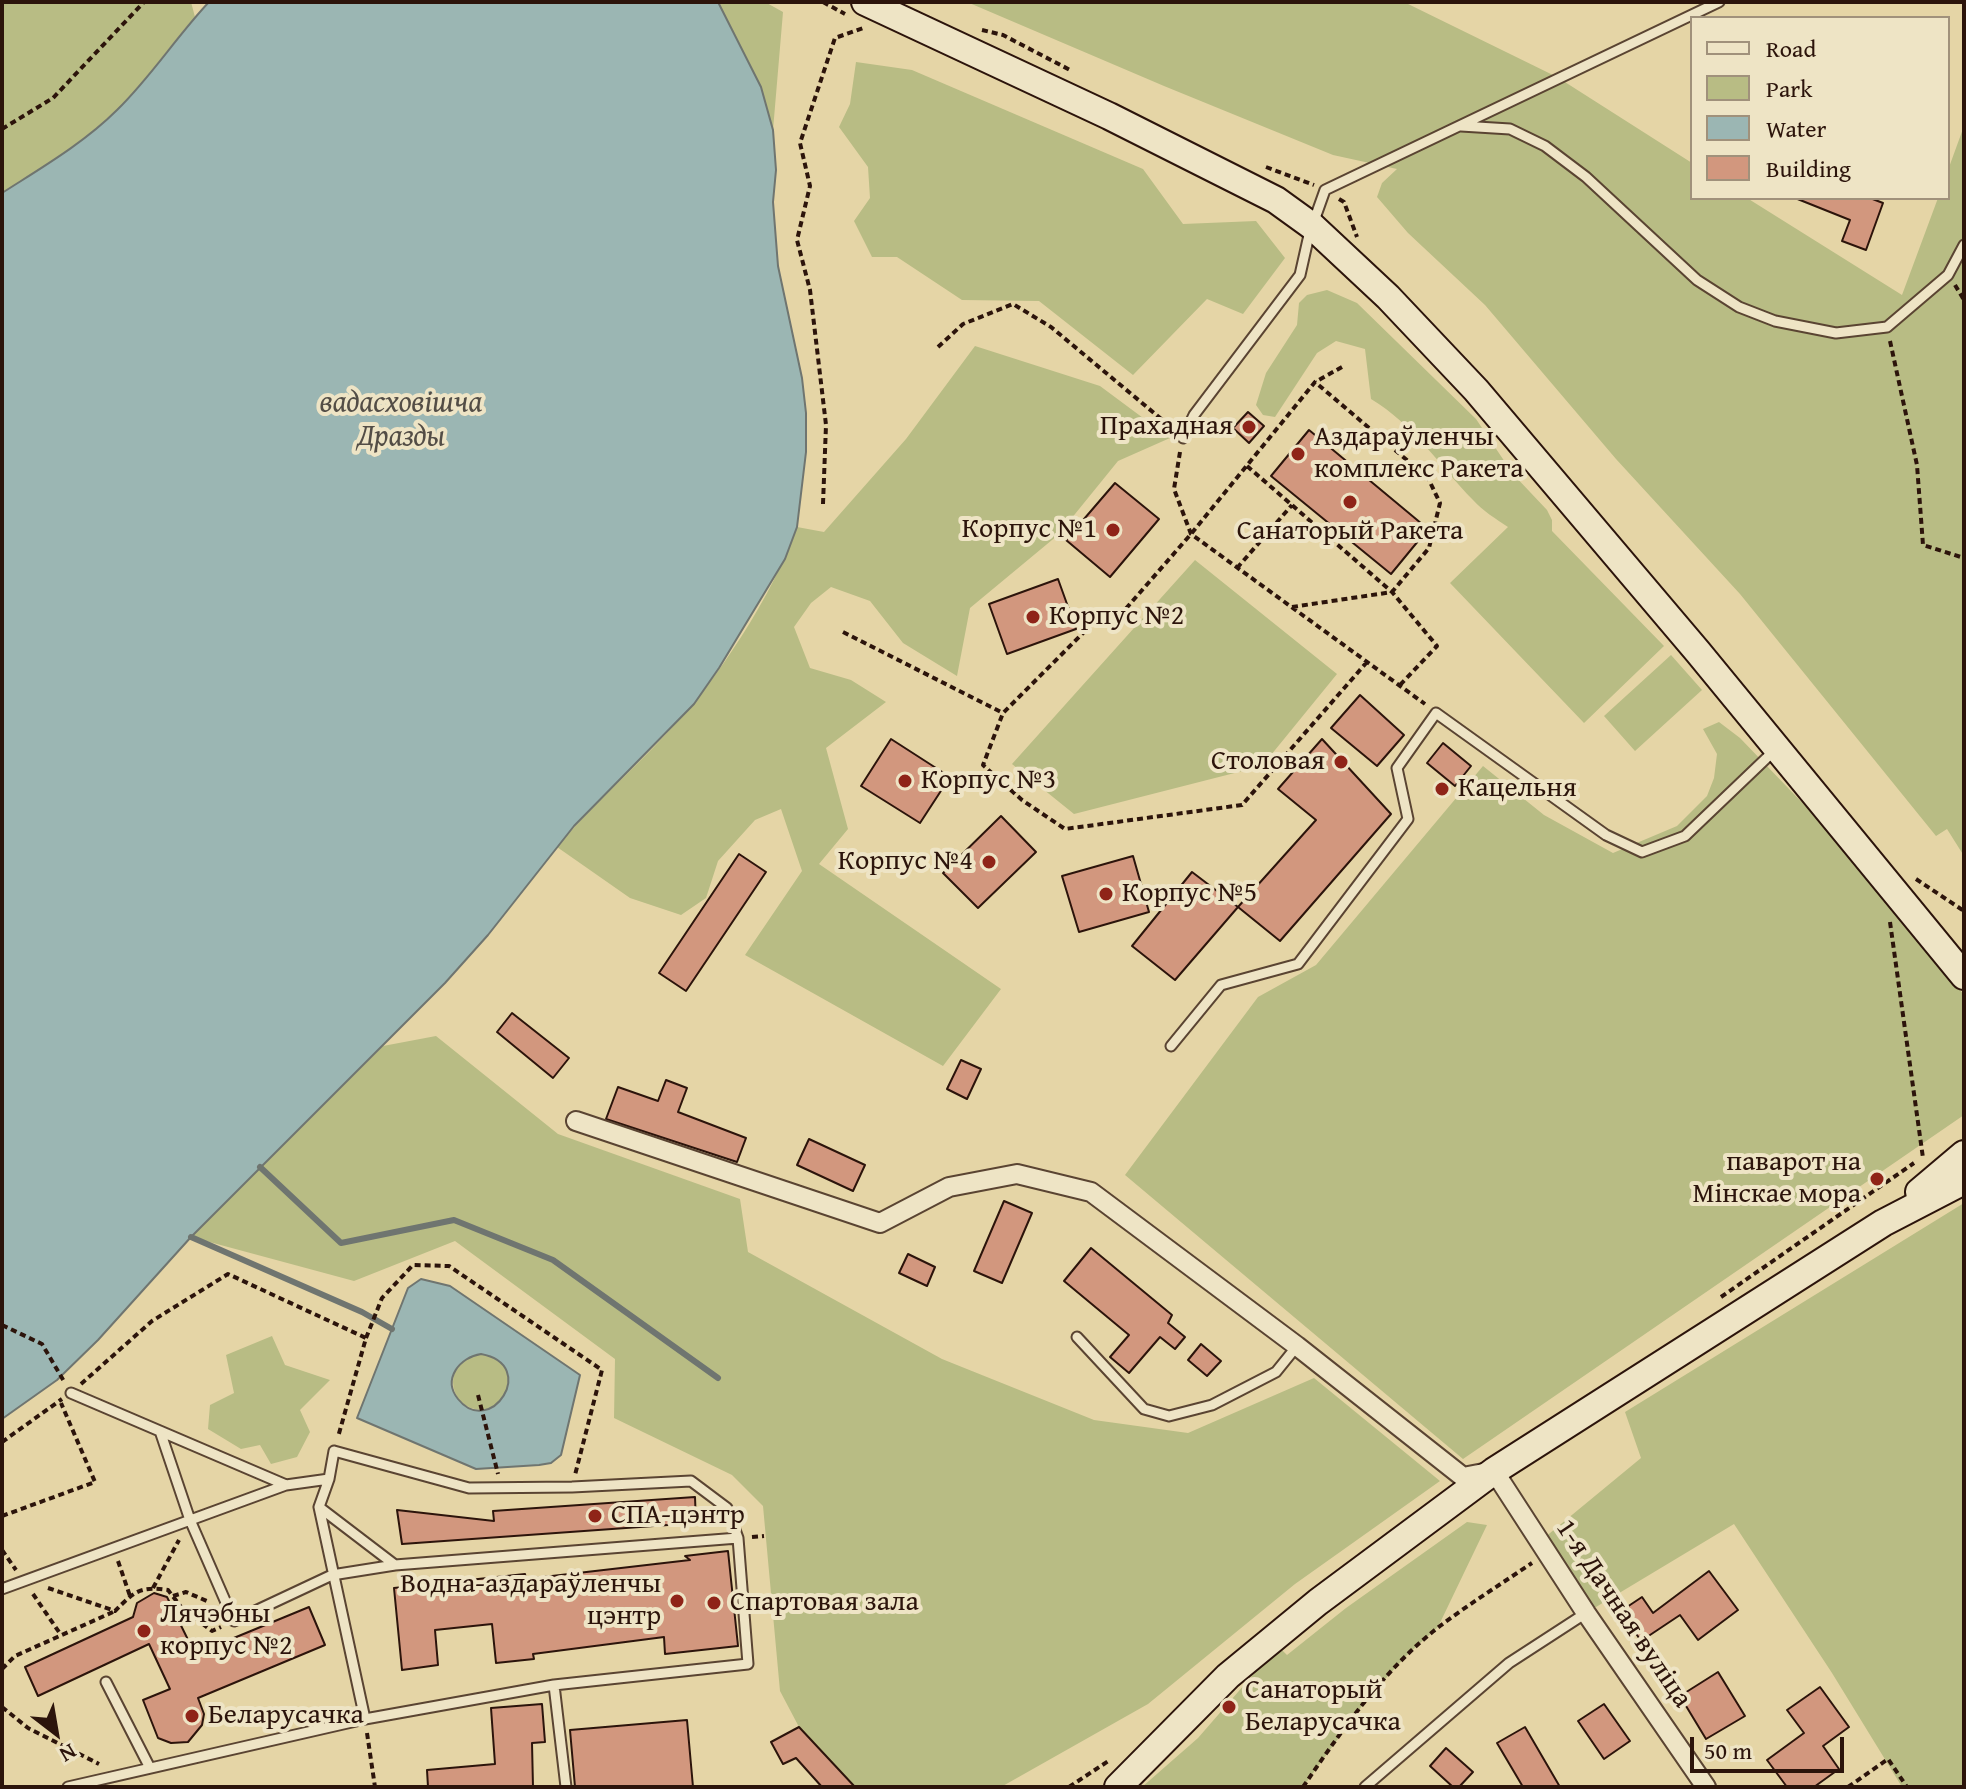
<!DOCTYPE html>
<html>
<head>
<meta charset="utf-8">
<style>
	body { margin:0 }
	#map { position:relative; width:1966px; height:1789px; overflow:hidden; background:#e5d5a6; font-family:"Gentium Book Plus",serif }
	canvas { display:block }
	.frame { position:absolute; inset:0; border:4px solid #2c140b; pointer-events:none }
	.legend { position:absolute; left:1690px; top:16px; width:260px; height:184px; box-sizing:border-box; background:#eee4c5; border:2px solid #a0917b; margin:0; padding:10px 14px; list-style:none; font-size:24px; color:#2c140b }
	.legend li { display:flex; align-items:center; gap:16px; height:40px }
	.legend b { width:40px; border:2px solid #a0917b }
	.north { position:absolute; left:16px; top:1693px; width:80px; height:80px; -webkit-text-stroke:6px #eee4c5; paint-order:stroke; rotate:149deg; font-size:22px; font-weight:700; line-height:32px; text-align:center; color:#2c140b }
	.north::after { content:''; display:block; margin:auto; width:28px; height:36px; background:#2c140b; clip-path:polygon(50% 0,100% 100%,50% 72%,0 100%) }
	.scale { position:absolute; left:1690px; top:1737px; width:154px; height:36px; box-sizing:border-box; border:4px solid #2c140b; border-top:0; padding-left:10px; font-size:24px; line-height:28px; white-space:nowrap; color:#2c140b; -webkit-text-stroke:6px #eee4c5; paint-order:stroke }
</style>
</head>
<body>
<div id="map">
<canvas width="1966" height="1789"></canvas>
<div class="frame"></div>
<ul class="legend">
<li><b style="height:10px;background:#eee4c5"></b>Road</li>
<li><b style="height:22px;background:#b8bc84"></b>Park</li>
<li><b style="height:22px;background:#9bb6b3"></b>Water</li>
<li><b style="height:22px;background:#d2977e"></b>Building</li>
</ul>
<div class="north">N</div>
<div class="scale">50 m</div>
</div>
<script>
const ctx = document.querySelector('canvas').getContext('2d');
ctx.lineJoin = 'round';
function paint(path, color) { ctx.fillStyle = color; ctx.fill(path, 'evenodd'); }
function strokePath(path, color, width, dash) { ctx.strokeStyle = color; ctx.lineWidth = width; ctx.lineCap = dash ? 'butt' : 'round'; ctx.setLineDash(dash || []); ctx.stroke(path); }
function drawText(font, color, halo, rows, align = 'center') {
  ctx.font = font + ' "Gentium Book Plus",serif'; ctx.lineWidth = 8; ctx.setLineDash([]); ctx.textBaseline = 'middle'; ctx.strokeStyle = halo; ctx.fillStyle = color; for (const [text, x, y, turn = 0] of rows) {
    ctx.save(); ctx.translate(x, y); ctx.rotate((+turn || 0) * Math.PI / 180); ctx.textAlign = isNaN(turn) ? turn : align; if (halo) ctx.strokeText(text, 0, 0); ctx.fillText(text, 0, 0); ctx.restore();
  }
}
const green = new Path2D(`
	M2,2H191L195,17C167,48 145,84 114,113C81,144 40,169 2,193Z
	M718,2H765L783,12L773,130L761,87Z
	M967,2H1404L1557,77L1692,163V198H1747L1902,295L1938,198H1948V170L1964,126V856L1947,829L1936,836L1740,594L1616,459L1485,305L1408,233L1377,197L1382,183L1397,169L1333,155L1164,86Z
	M856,62L912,70L1143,169L1183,224L1256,221L1285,258L1243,314L1207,299L1133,375L1039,301L962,300L897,257H872L854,221L870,198L868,167L839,127L850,104Z
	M1327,290L1357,303L1476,419L1513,474L1547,510L1552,520V531L1664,646L1584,723L1450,583L1508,527C1496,519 1483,511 1473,500C1439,465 1414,425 1371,399L1365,349L1336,341L1317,353L1275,417L1263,415L1256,405L1266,373L1297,325L1299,303L1307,295Z
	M975,346L1100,386L1170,438L1118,461L1058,535L970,608L957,676L903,643L870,601L831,587L811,603L794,627L810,668L851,680L886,702L826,748L848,829L819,864L1001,989L943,1066L745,955L802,871L781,809L755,820L718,861L706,898L681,915L630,898L557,847C591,806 631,772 667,733C717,681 773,595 797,527L824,532L906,439Z
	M1195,560L1337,674L1262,766L1074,814L1012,764Z
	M1671,655L1702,690L1635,751L1604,716Z
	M1719,722L1740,738L1839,841L1964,995V1115L1463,1459L1125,1175L1258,997L1316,965L1483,766L1544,815L1613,853L1677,826L1707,796L1714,778L1717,754L1703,729Z
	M436,1036L558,1134L740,1199L748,1252L942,1359L1094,1420L1188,1433L1314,1378L1440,1481L1295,1584L1148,1704L1001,1787L853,1785L799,1727L780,1691L763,1506L732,1475L614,1418L615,1359L455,1241L354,1281L191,1237L383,1046Z
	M1964,1203V1787H1902L1832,1673L1734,1524L1586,1613L1544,1538L1641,1458L1625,1412Z
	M272,1336L285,1365L330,1380L300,1410L310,1432L297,1457L271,1464L260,1445L241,1449L208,1429L210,1405L234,1393L226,1355Z
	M453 1382a28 28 0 1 1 56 0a28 28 0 1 1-56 0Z
	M1467,1522L1487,1525L1438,1627L1407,1655L1367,1699L1303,1787H1142L1198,1738L1278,1646L1287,1655L1346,1608Z`);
const water = new Path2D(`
	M209,2H718L761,87L773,130L776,170L773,202L778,266L802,378L806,413V452L797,527L785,559L719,668L694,704L574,826L488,935L445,983L191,1237L98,1340L57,1380L2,1419V193C41,168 84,143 117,110C151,77 176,37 209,2Z
	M421,1279L450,1286L580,1375L561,1455L551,1463L539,1465L476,1469L357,1418L408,1288ZM481,1354C540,1365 490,1439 458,1399C442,1379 460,1357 481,1354Z`);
const stream = new Path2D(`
	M260,1167L341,1243L454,1220L553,1260L718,1378
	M191,1237L362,1312L392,1329`);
const building = new Path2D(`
	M1795,198H1870L1883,203L1866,250L1842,241L1850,220Z
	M1248,412L1264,426L1249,443L1233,428Z
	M1309,430L1428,529L1391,574L1271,476Z
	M1115,483L1159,519L1110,577L1066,540Z
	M1058,579L1076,629L1007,654L989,604Z
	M1360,695L1404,735L1377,766L1331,728Z
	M891,739L950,777L920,823L861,786Z
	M1322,739L1391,814L1280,941L1238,907L1316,820L1278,789Z
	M1443,743L1471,766L1455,786L1427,763Z
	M1001,816L1036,852L978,908L943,873Z
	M739,854L766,872L686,991L659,973Z
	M1133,856L1149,912L1079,932L1062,876Z
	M1192,872L1238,907L1175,980L1132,946Z
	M512,1013L569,1058L553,1078L497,1032Z
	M961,1060L981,1069L967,1099L947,1089Z
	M666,1080L687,1088L678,1112L746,1138L737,1162L606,1119L618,1087L658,1101Z
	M809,1139L865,1165L853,1191L797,1165Z
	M1004,1201L1032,1213L1002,1283L974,1271Z
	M1091,1248L1172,1315L1168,1323L1185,1337L1175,1349L1160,1337L1129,1373L1110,1357L1129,1335L1064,1281Z
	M908,1254L935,1267L927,1286L899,1273Z
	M1201,1344L1221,1361L1207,1376L1188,1360Z
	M695,1497L696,1523L402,1544L397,1510L494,1521L493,1511Z
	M728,1551L738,1646L665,1654L664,1637L533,1654L534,1659L496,1663L492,1624L435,1630L438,1665L402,1670L394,1588L525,1574L526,1579L690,1560L685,1556Z
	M1709,1571L1738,1610L1698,1640L1680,1615L1641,1641L1621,1611L1642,1597L1653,1613Z
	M154,1593L167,1597L195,1654L309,1607L325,1645L198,1698L204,1714L202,1725L188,1742L171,1743L158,1738L143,1700L170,1689L149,1644L38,1696L25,1667L133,1617L137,1603Z
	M1718,1672L1745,1716L1706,1739L1680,1696Z
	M1820,1687L1849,1727L1823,1746L1839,1769L1814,1787H1787L1767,1760L1804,1733L1787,1710Z
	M542,1704L545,1742L532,1743L533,1787H428L427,1770L495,1764L491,1708Z
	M1604,1704L1630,1741L1604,1759L1578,1721Z
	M687,1720L693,1787H575L570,1730Z
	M799,1727L855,1787H822L796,1758L783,1764L771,1742Z
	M1525,1727L1560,1787H1523L1497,1743Z
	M1446,1748L1473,1772L1459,1787H1453L1430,1766Z`);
const path = new Path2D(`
	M823,2L845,14
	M982,30L1003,35L1072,71
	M2,129L53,98L144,2
	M1266,167L1314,185
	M1339,199L1344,202L1357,237
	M1955,285L1964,300
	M1890,341L1917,465L1923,545L1964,558
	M938,347L963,324L1013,304L1051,327L1172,428
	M1342,367L1315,382L1191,534L1116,620L1103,613L1003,713L983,765L1022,800L1065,829L1242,805L1367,662
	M1180,452L1174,489L1191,534L1425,704
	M1247,466L1392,592L1437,646L1399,686
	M823,504L826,425L810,290L797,240L810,186L800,143L835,38L866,27
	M1237,568L1292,505
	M1292,607L1392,592L1429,548L1440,503L1428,478L1315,382
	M843,632L1003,713
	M1916,879L1964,911
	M1890,922L1923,1158
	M1721,1297L1914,1163
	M2,1325L42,1344L65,1383
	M366,1338L382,1298L413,1265L449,1266L602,1370L575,1475
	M81,1384L152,1321L228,1274L366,1338L338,1437
	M478,1395L498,1474
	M2,1442L62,1399
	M2,1516L95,1482L61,1403
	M752,1537L764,1536
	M2,1550L16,1570
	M118,1561L130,1596
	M48,1588L115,1611C135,1591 140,1586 168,1590L181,1607L212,1631L221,1627
	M153,1588L179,1540
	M33,1594L61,1635
	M173,1596L186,1592L209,1602
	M2,1669L15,1656L113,1612
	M2,1707L28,1728L99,1764
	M367,1733L375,1787
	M1069,1787L1110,1760
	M1303,1787C1342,1730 1384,1669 1440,1626C1469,1604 1501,1584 1532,1563
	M1848,1787L1888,1759L1907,1787`);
const lane = new Path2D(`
	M1461,126L1510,129L1545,146L1586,177L1697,280L1739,307L1775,321L1836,333L1887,327L1948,275L1964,245
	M1183,438L1194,415L1300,275L1309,235L1325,190L1719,2
	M1171,1046L1221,985L1298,964L1408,819L1397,768L1436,713L1606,835L1642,852L1685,836L1776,749
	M1077,1337L1144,1409L1169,1416L1212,1405L1276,1372L1297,1346
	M71,1393L286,1485
	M160,1431L190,1520L234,1621L332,1575L395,1565
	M334,1451L469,1488L572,1487L691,1481L727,1508L738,1538L395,1565L319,1507L329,1479Z
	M319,1507L365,1719
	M2,1589L286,1485L329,1479
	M106,1682L150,1768
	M554,1685L566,1787
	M68,1787L365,1719L554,1685L748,1664L738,1538
	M1365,1787L1509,1663L1586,1613`);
const street = new Path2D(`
	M576,1121L880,1223L949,1187L1017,1174L1091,1192L1297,1346L1463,1477L1494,1471L1586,1613L1706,1787`);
const secondary = new Path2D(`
	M865,2L1109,116L1276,200L1312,226L1388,297L1476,390L1698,652L1964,976
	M1919,1192L1964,1154
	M1118,1787L1228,1676L1318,1602L1494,1471L1883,1223L1964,1181`);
const markers = [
	[1249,427,8,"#8f2418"],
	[1298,454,8,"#8f2418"],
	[1350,502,8,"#8f2418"],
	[1113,530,8,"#8f2418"],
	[1033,617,8,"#8f2418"],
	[1341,762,8,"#8f2418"],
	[905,781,8,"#8f2418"],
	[1442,789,8,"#8f2418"],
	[989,862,8,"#8f2418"],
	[1106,894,8,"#8f2418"],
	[1877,1179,8,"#8f2418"],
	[595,1516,8,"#8f2418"],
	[677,1601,8,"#8f2418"],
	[714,1603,8,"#8f2418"],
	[144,1631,8,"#8f2418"],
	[1229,1707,8,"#8f2418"],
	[192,1716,8,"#8f2418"]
];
const poiNames = [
	["Прахадная",1233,427,"right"],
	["Аздараўленчы",1314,438],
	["комплекс Ракета",1314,470],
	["Корпус №1",1097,530,"right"],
	["Санаторый Ракета",1350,532,"center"],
	["Корпус №2",1049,617],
	["Столовая",1325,762,"right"],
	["Корпус №3",921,781],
	["Кацельня",1458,789],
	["Корпус №4",973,862,"right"],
	["Корпус №5",1122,894],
	["паварот на",1861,1163,"right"],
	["Мінскае мора",1861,1195,"right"],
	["СПА-цэнтр",611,1516],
	["Водна-аздараўленчы",661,1585,"right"],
	["цэнтр",661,1617,"right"],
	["Спартовая зала",730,1603],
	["Лячэбны",160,1615],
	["корпус №2",160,1647],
	["Санаторый",1245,1691],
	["Беларусачка",1245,1723],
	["Беларусачка",208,1716]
];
const streetNames = [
	["1-я Дачная вуліца",1623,1614,56]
];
const waterNames = [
	["вадасховішча",401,403],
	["Дразды",401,437]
];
paint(green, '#b8bc84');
paint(water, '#9bb6b3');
strokePath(water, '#6f7570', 2);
strokePath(stream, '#6f7570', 6);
paint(building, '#d2977e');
strokePath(building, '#2c140b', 2);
strokePath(lane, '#5a4432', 13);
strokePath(street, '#5a4432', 22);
strokePath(secondary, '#2c140b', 30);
strokePath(path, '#2c140b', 4, [6, 4]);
strokePath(lane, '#eee4c5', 9);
strokePath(street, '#eee4c5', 18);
strokePath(secondary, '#eee4c5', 26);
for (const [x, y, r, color] of markers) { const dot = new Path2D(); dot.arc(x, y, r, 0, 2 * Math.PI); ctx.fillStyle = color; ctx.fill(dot); strokePath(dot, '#eee4c5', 3); }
drawText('28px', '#2c140b', '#eee4c5', poiNames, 'left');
drawText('28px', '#2c140b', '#eee4c5', streetNames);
drawText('italic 30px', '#534d46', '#eee4c5', waterNames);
</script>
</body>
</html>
